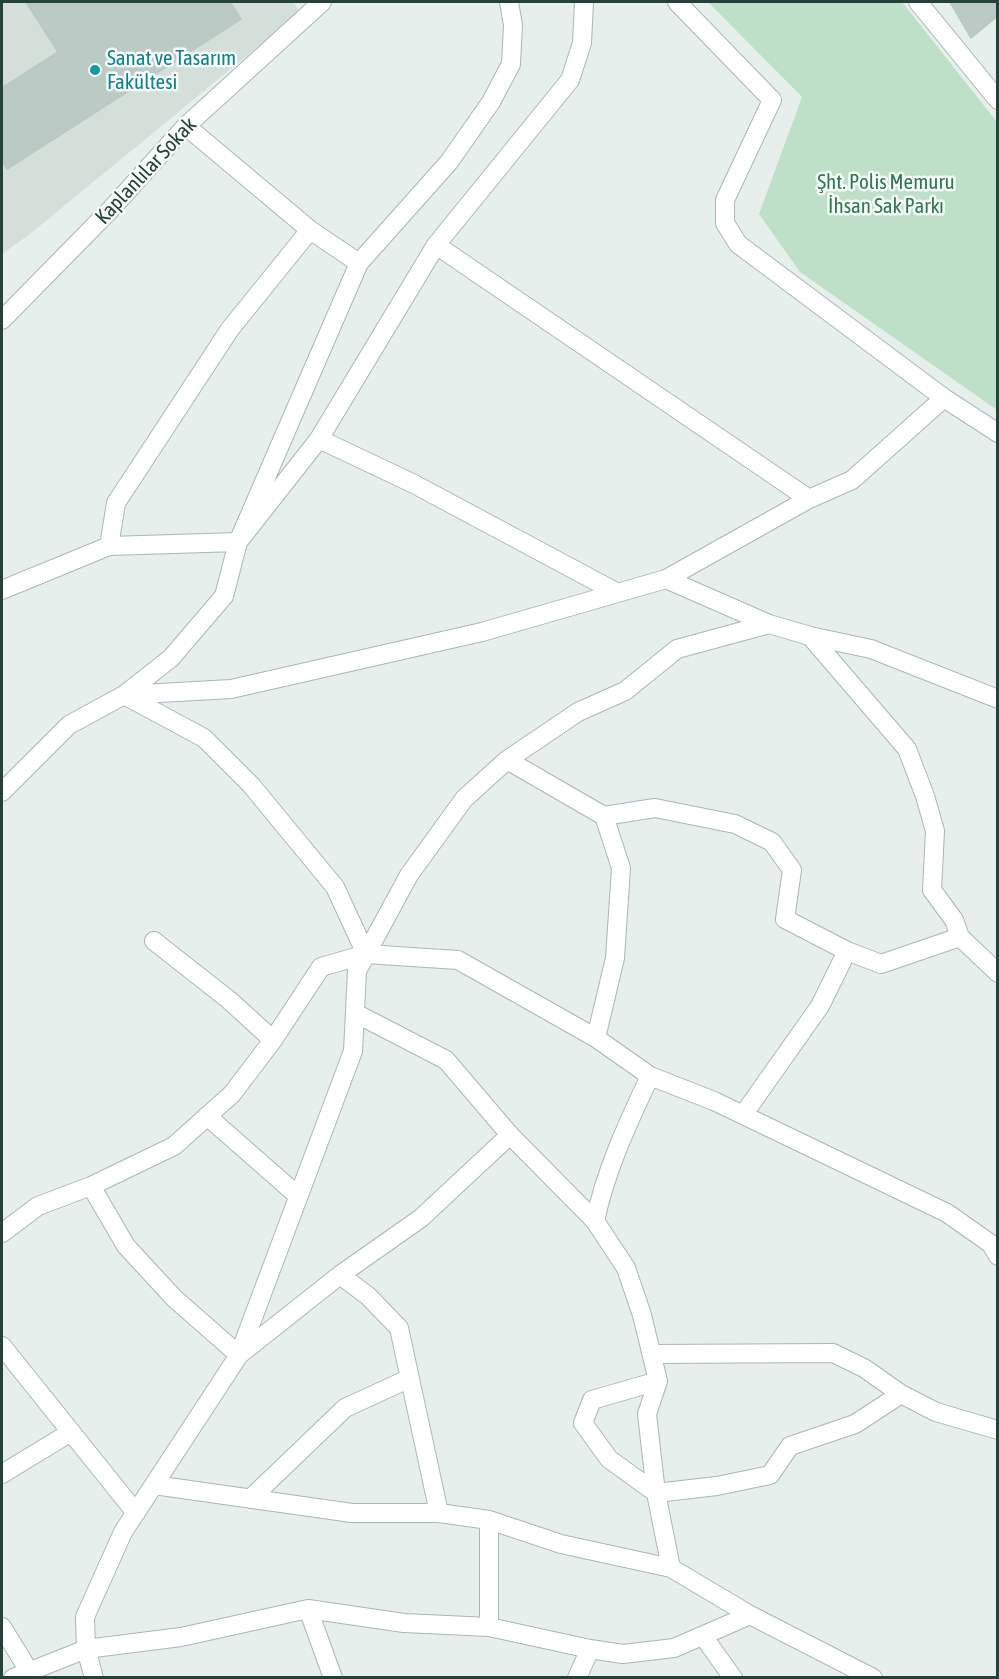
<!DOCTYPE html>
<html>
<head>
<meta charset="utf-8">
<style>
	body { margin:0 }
	#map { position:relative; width:999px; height:1679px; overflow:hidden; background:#e6efeb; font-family:"Asap Condensed",sans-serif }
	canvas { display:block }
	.frame { position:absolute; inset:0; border:3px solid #24423a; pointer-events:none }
</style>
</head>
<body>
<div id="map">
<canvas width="999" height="1679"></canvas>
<div class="frame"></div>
</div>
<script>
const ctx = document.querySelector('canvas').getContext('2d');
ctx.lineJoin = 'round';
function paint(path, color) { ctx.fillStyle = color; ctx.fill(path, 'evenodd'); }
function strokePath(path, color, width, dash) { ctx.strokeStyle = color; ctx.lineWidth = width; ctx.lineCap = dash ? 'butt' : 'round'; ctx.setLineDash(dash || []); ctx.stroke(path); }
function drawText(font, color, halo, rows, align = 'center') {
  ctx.font = font + ' "Asap Condensed",sans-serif'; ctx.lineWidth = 5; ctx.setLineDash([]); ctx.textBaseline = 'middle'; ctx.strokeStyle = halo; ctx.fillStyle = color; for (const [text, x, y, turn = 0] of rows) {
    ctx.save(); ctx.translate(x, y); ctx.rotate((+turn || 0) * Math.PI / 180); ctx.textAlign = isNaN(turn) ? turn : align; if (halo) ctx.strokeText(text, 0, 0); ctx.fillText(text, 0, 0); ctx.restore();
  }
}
const built = new Path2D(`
	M2,2H293L300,12L30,234L2,254Z`);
const green = new Path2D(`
	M708,2H902L997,122V410L800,272L759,214L802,97Z`);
const building = new Path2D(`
	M26,2H230L241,19L7,169L2,160V88L58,52Z
	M950,2H998V16L971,38Z`);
const street = new Path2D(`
	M677,2L772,100L725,200V223L738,244L944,398
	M918,2L998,100
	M186,126L310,230L359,263L449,162L491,102L511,64L513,25L509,2
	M436,245L809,499
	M2,320L111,209L186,126L322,2
	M319,439L414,484L616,592
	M109,546L116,503L230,329L310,230
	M666,579L769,624L810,636L871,649L998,699
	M2,590L109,546L238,542L359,263
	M810,636L907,749L925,796L935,831L932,890L954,920L960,937L998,973
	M507,760L604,816L621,868L615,958L596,1038
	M2,792L69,725L124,695L231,689L482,632L666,579L809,499L852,480L944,398L998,433
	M604,816L655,808L735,824L772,842L792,870L785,919L847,951L881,964L960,937
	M154,941L229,1000L273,1040
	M366,954L458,960L596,1038L650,1076L714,1101L947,1213L991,1244L998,1256
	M355,1013L446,1060L510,1135L595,1221L626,1268L642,1315L658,1381L592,1400L583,1423L609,1459L656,1493L671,1568L750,1615L873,1678
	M743,1115L820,1006L847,951
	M207,1116L297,1195
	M91,1186L126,1246L174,1298L239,1355L340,1275L421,1218L510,1135
	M595,1221C606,1169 628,1123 650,1076
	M2,1233L38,1206L91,1186L174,1146L232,1094L273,1040L321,967L366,954L335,887L251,785L204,738L124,695L171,658L224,596L238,542L319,439L436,245L570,80L582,43L584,2
	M340,1275L368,1296L399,1328L439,1513
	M2,1346L136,1513
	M653,1354L833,1353L864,1368L901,1394L936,1412L998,1430
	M658,1381L647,1414L656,1493L717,1486L770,1475L790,1446L855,1424L901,1394
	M2,1474L71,1432
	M154,1485L352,1513H439L489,1520L561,1544L671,1568
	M250,1499L345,1408L408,1379
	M489,1520V1627
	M308,1609L333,1678
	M2,1627L29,1671
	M703,1636L733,1678
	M13,1678L86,1649L181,1637L308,1609L404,1623L489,1627L590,1649L623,1654L674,1648L750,1615
	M94,1678L86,1649L85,1617L123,1532L239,1355L353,1051L357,971L409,875L464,799L507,760L578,712L625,691L677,649L769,624
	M577,1678L590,1649`);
const markers = [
	[95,70,6,"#0f9aa8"]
];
const cultureNames = [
	["Sanat ve Tasarım",107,58],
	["Fakültesi",107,82]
];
const streetNames = [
	["Kaplanlılar Sokak",146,171,-47]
];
const parkNames = [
	["Şht. Polis Memuru",886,182],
	["İhsan Sak Parkı",886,206]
];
paint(built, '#d4dfda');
paint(green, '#bfe0c8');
paint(building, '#bbcac4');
strokePath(building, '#b8c9c2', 1.5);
strokePath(street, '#a8b8b2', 20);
strokePath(street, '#fff', 18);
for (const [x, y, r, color] of markers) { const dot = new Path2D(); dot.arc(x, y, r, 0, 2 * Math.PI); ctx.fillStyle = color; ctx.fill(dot); strokePath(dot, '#f7fbf9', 2); }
drawText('21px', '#0d838f', '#f7fbf9', cultureNames, 'left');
drawText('21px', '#24423a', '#f7fbf9', streetNames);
drawText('21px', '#2d7a4b', '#f7fbf9', parkNames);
</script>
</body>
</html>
